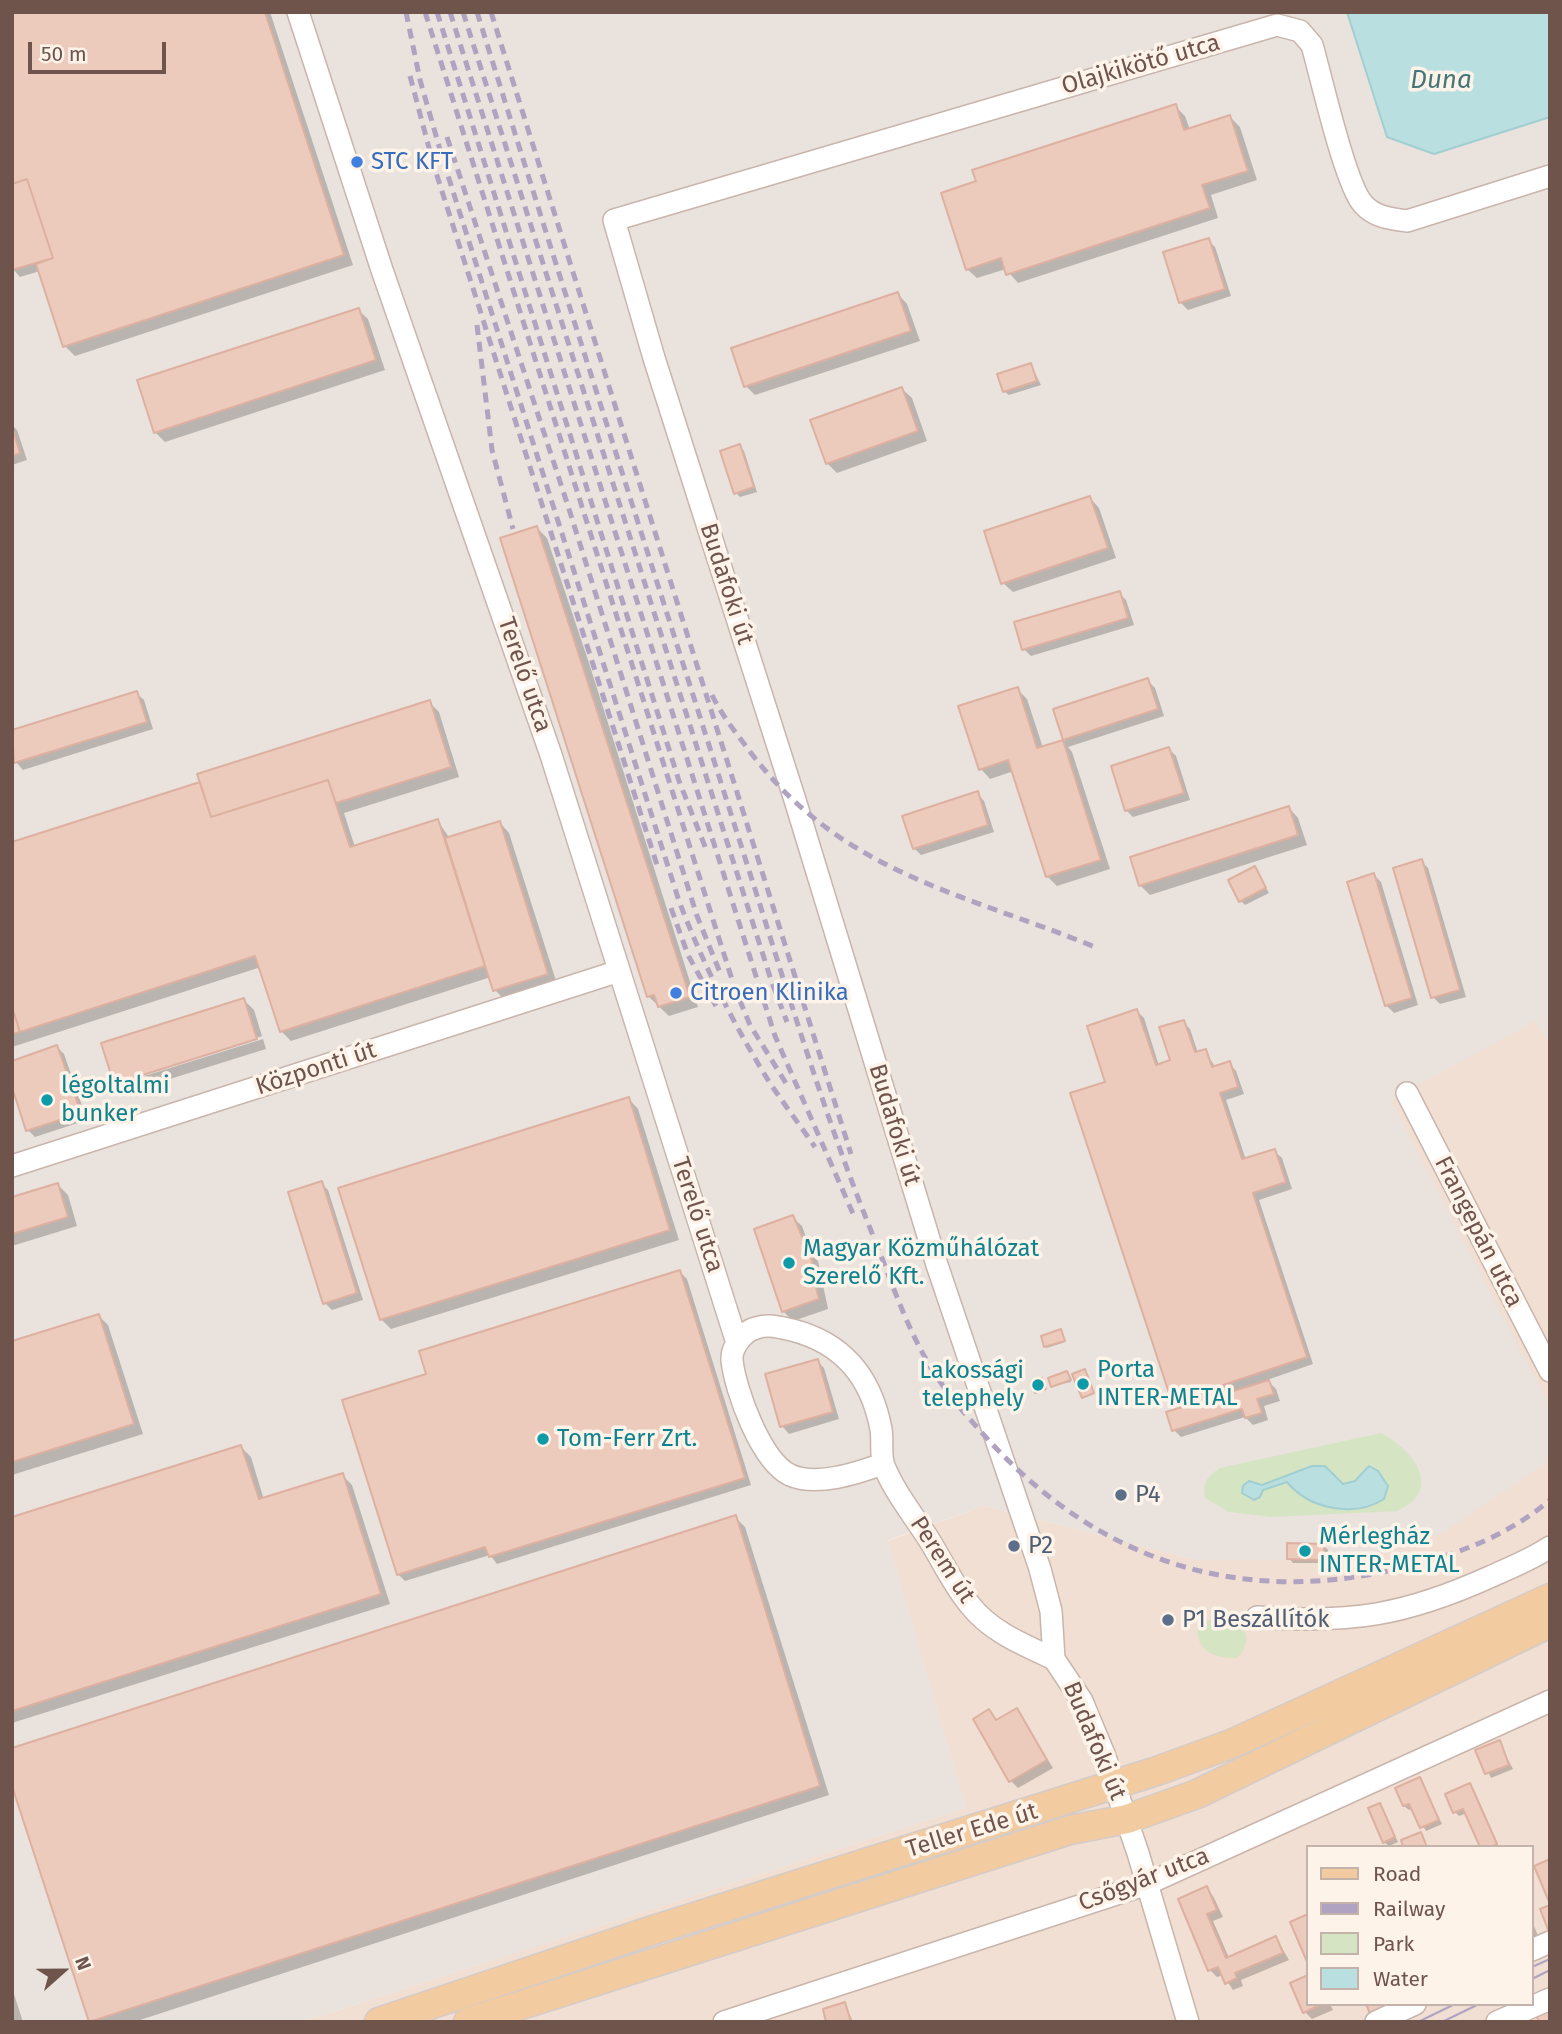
<!DOCTYPE html>
<html>
<head>
<meta charset="utf-8">
<style>
	body { margin:0 }
	#map { position:relative; width:1562px; height:2034px; overflow:hidden; background:#f9eee3; font-family:"Fira Sans",sans-serif }
	canvas { display:block }
	.frame { position:absolute; inset:0; border:14px solid #6f544c; pointer-events:none }
	.legend { position:absolute; left:1306px; top:1845px; width:228px; height:161px; box-sizing:border-box; background:#fdf3e9; border:2px solid #c4b3aa; margin:0; padding:9px 12px; list-style:none; font-size:21px; color:#6f544c }
	.legend li { display:flex; align-items:center; gap:14px; height:35px }
	.legend b { width:35px; border:2px solid #c4b3aa }
	.north { position:absolute; left:28px; top:1936px; width:70px; height:70px; -webkit-text-stroke:5px #fdf3e9; paint-order:stroke; rotate:69deg; font-size:19px; font-weight:700; line-height:28px; text-align:center; color:#6f544c }
	.north::after { content:''; display:block; margin:auto; width:24px; height:32px; background:#6f544c; clip-path:polygon(50% 0,100% 100%,50% 72%,0 100%) }
	.scale { position:absolute; left:28px; top:42px; width:138px; height:32px; box-sizing:border-box; border:4px solid #6f544c; border-top:0; padding-left:9px; font-size:21px; line-height:24px; white-space:nowrap; color:#6f544c; -webkit-text-stroke:5px #fdf3e9; paint-order:stroke }
</style>
</head>
<body>
<div id="map">
<canvas width="1562" height="2034"></canvas>
<div class="frame"></div>
<ul class="legend">
<li><b style="height:9px;background:#f2cba1"></b>Road</li>
<li><b style="height:9px;background:#b0a3c1"></b>Railway</li>
<li><b style="height:19px;background:#d5e5c3"></b>Park</li>
<li><b style="height:19px;background:#badfe1"></b>Water</li>
</ul>
<div class="north">N</div>
<div class="scale">50 m</div>
</div>
<script>
const ctx = document.querySelector('canvas').getContext('2d');
ctx.lineJoin = 'round';
function paint(path, color) { ctx.fillStyle = color; ctx.fill(path, 'evenodd'); }
function strokePath(path, color, width, dash) { ctx.strokeStyle = color; ctx.lineWidth = width; ctx.lineCap = dash ? 'butt' : 'round'; ctx.setLineDash(dash || []); ctx.stroke(path); }
function drawText(font, color, halo, rows, align = 'center') {
  ctx.font = font + ' "Fira Sans",sans-serif'; ctx.lineWidth = 7; ctx.setLineDash([]); ctx.textBaseline = 'middle'; ctx.strokeStyle = halo; ctx.fillStyle = color; for (const [text, x, y, turn = 0] of rows) {
    ctx.save(); ctx.translate(x, y); ctx.rotate((+turn || 0) * Math.PI / 180); ctx.textAlign = isNaN(turn) ? turn : align; if (halo) ctx.strokeText(text, 0, 0); ctx.fillText(text, 0, 0); ctx.restore();
  }
}
const residential = new Path2D(`
	M1536,1020L1550,1045V1414L1390,1100Z
	M1550,1456V2022H301L966,1808L888,1541L984,1506L1196,1560ZM1308,1847H1532V2004H1308Z`);
const industrial = new Path2D(`
	M12,12H1347L1388,137L1434,154L1550,117V1045L1536,1021L1390,1100L1550,1407V1460L1442,1533L1386,1552L1332,1560H1196L984,1506L888,1540L966,1808L301,2022H12Z`);
const green = new Path2D(`
	M1381,1433C1413,1450 1445,1490 1397,1511L1272,1517L1229,1512L1205,1498C1202,1482 1208,1476 1220,1468Z
	M1213,1619H1233L1241,1623C1249,1637 1248,1647 1237,1658C1212,1658 1196,1651 1197,1624Z`);
const water = new Path2D(`
	M1347,12H1550V117L1434,154L1387,137Z
	M1312,1466H1325L1343,1484L1355,1481L1369,1466L1378,1471L1388,1486L1384,1499C1354,1518 1309,1509 1287,1482L1263,1490L1260,1497L1254,1500L1242,1493L1243,1486L1249,1481L1262,1485Z`);
const shadow = new Path2D(`
	M12,12H270L353,265L75,356L65,346L40,271L20,277L13,269Z
	M1175,106L1185,116L1190,130L1230,117L1240,127L1257,180L1211,195L1218,218L1018,283L1006,269L977,278L967,269Z
	M1208,240L1215,247L1231,296L1188,310L1181,303L1165,253Z
	M898,294L907,304L920,341L755,395L746,386Z
	M358,310L368,319L385,370L165,442L155,432Z
	M1031,365L1041,385L1009,395L1004,391Z
	M902,389L912,398L927,441L837,473L827,463Z
	M12,425L17,430L27,460L12,465Z
	M739,446L744,451L757,492L740,497L736,493Z
	M1090,498L1099,508L1116,558L1013,592L1003,583Z
	M537,528L547,538L589,663L698,1007L669,1016L648,996Z
	M1119,593L1126,600L1134,625L1031,656L1024,649Z
	M1147,680L1155,688L1164,716L1068,747L1072,752L1110,869L1057,886L1047,876L1014,771L990,779L981,769L1017,689L1027,699L1043,748L1065,741L1055,710Z
	M136,693L144,700L153,729L23,770L16,762L12,732Z
	M429,702L439,712L459,777L344,813L355,847L438,821L450,839L500,823L509,833L557,984L505,1000L495,990L491,977L291,1041L281,1031L261,967L12,1047V844L202,783Z
	M1169,749L1176,756L1190,800L1133,817L1126,810Z
	M977,793L984,801L994,832L921,855L914,848Z
	M1289,808L1298,818L1307,845L1150,895L1140,885Z
	M1421,861L1428,868L1466,997L1440,1004L1433,997Z
	M1254,868L1269,893L1245,905L1241,901Z
	M1374,875L1381,882L1418,1005L1394,1013L1386,1005Z
	M244,1000L254,1010L262,1036L119,1081V1084L263,1039L266,1049L125,1093L115,1083L103,1044Z
	M1137,1011L1144,1018L1159,1066L1173,1061L1183,1022L1190,1029L1198,1053L1205,1051L1216,1068L1229,1063L1236,1071L1244,1094L1226,1100L1246,1160L1274,1151L1282,1158L1292,1189L1259,1200L1313,1364L1267,1380L1276,1389L1280,1401L1264,1406L1268,1420L1253,1425L1245,1417L1181,1437L1174,1430L1181,1409L1173,1401L1107,1083Z
	M57,1047L64,1054L87,1120L35,1137L28,1130Z
	M629,1099L638,1109L679,1240L391,1329L381,1319Z
	M321,1183L328,1190L363,1300L332,1310L325,1303Z
	M58,1185L68,1195L77,1226L12,1246V1199Z
	M792,1217L802,1226L813,1256L818,1261L828,1309L793,1321L783,1311Z
	M680,1272L687,1279L751,1485L497,1564L490,1555L405,1581L398,1574L428,1375Z
	M99,1316L108,1325L143,1434L12,1475V1343Z
	M1061,1331L1065,1342L1047,1348L1046,1346Z
	M817,1361L824,1368L839,1419L789,1434L782,1426Z
	M1069,1375L1071,1382L1052,1386Z
	M241,1447L251,1457L264,1500L342,1475L352,1485L390,1604L12,1723V1519Z
	M735,1517L745,1527L829,1795L134,2022H91L12,1781Z
	M1323,1545L1328,1550L1327,1563H1293L1289,1558Z
	M1017,1710L1053,1768L1018,1788L1011,1781L989,1712L998,1721Z
	M1499,1743L1513,1769L1491,1778L1478,1751Z
	M1420,1779L1442,1824L1426,1831L1413,1808L1409,1810L1404,1806Z
	M1470,1785L1474,1790L1499,1847H1482L1467,1813L1459,1816L1455,1812Z
	M1380,1805L1398,1842L1389,1846L1384,1842Z
	M1206,1888L1213,1896L1223,1917L1213,1921L1229,1958L1276,1938L1289,1960L1241,1980L1243,1986L1233,1990L1223,1975L1217,1977L1210,1970L1180,1900Z
	M1532,1921L1542,1946L1532,1950Z
	M1308,1977V2004H1330L1333,2010L1312,2019L1305,2012L1293,1984Z
	M12,1988L23,2022H12Z
	M845,2004L853,2022H828Z`);
const building = new Path2D(`
	M12,12H265L344,255L63,347L36,264L53,258L27,179L12,184Z
	M1176,104L1184,130L1230,115L1248,171L1202,185L1210,208L1006,275L1001,258L966,270L941,193L976,181L972,170Z
	M27,179L53,258L12,270V184Z
	M1209,238L1225,289L1179,303L1163,252Z
	M898,292L911,331L744,387L731,348Z
	M359,308L376,360L154,433L137,380Z
	M1031,363L1037,381L1003,392L997,374Z
	M902,387L918,431L826,464L810,420Z
	M12,427L20,453L12,456Z
	M740,444L754,487L734,494L720,451Z
	M1090,496L1108,548L1001,584L984,531Z
	M537,526L690,997L658,1007L654,995L647,997L500,538Z
	M1120,591L1128,618L1022,650L1014,622Z
	M1148,678L1158,709L1063,740L1053,709Z
	M1018,687L1037,748L1063,740L1101,860L1046,877L1008,760L979,770L958,706Z
	M137,691L147,722L14,763L12,730Z
	M430,700L451,767L336,803L328,780L211,817L197,774Z
	M1169,747L1184,793L1125,811L1111,766Z
	M328,780L350,847L438,819L485,966L280,1032L255,956L20,1032L12,1007V842L200,782L211,817Z
	M978,791L988,825L913,849L902,816Z
	M1289,806L1298,835L1139,886L1130,857Z
	M500,821L548,974L493,991L445,838Z
	M1422,859L1460,990L1431,998L1393,868Z
	M1255,866L1266,888L1239,902L1228,880Z
	M1374,873L1412,998L1385,1006L1347,882Z
	M244,998L257,1039L114,1084L101,1043Z
	M12,1007L20,1032L12,1034Z
	M1137,1009L1156,1065L1170,1060L1159,1027L1184,1020L1195,1052L1206,1049L1212,1067L1230,1061L1238,1087L1220,1093L1242,1159L1275,1149L1286,1182L1253,1193L1307,1357L1172,1402L1070,1093L1105,1082L1087,1026Z
	M57,1045L81,1113L26,1131L12,1087V1061Z
	M629,1097L670,1230L380,1320L338,1188Z
	M322,1181L357,1293L323,1304L288,1192Z
	M58,1183L68,1217L12,1234V1197Z
	M793,1215L813,1263L810,1264L819,1299L782,1312L754,1229Z
	M680,1270L745,1478L489,1557L485,1547L397,1575L342,1400L426,1374L419,1351Z
	M99,1314L134,1424L12,1462V1341Z
	M1061,1329L1065,1341L1044,1347L1041,1336Z
	M818,1359L833,1412L780,1427L765,1374Z
	M1085,1369L1094,1393L1082,1398L1072,1374Z
	M1067,1371L1071,1380L1051,1387L1048,1378Z
	M1042,1378L1046,1389L1035,1393L1031,1382Z
	M1269,1380L1274,1394L1257,1399L1262,1413L1245,1418L1242,1409L1172,1431L1166,1412Z
	M241,1445L259,1499L343,1473L381,1594L12,1711V1517Z
	M736,1515L820,1786L89,2022L12,1786V1748Z
	M1287,1543L1324,1544V1560L1287,1559Z
	M1017,1708L1047,1760L1009,1782L973,1719L989,1709L996,1720Z
	M1500,1740L1509,1765L1485,1774L1475,1750Z
	M1420,1777L1439,1820L1420,1828L1409,1804L1403,1806L1395,1788Z
	M1470,1783L1497,1844L1491,1847H1480L1463,1809L1453,1813L1445,1794Z
	M1380,1803L1395,1837L1383,1843L1368,1808Z
	M1421,1832L1427,1847H1403L1401,1840Z
	M1550,1859V1904L1534,1866Z
	M1207,1886L1217,1910L1207,1914L1226,1958L1276,1936L1283,1953L1235,1973L1237,1978L1225,1984L1218,1967L1208,1971L1178,1899Z
	M1550,1905V1932H1549L1540,1909Z
	M1308,1914V1964L1290,1922Z
	M1308,1975V2004H1322L1303,2013L1290,1983Z
	M845,2002L851,2022H826L823,2009Z
	M1550,2003V2022H1539L1534,2010Z
	M1366,2004H1400L1371,2016Z`);
const minor = new Path2D(`
	M298,12L382,270L551,755L737,1343
	M1407,1093L1550,1371
	M12,1166L619,971
	M883,1464C857,1473 817,1487 790,1475C761,1461 735,1390 732,1360C731,1347 744,1331 756,1328C769,1324 779,1327 792,1330C843,1343 871,1377 881,1429C883,1441 880,1455 884,1466C894,1491 913,1515 928,1538C942,1560 953,1585 970,1605C991,1632 1024,1645 1054,1659
	M1257,1617C1351,1624 1406,1615 1492,1576C1512,1567 1532,1559 1550,1547
	M1532,1950L1550,1942
	M724,2022L1147,1884L1550,1701
	M1188,2022L1138,1853L1104,1754L1082,1701L1054,1659L1051,1611L1040,1569L937,1265L795,800L654,358L614,220L1277,25L1300,31L1312,45C1321,76 1345,184 1363,204C1374,217 1391,219 1407,221L1550,176
	M1376,2022L1415,2004
	M1497,2022L1550,1999`);
const major = new Path2D(`
	M379,2022L650,1931L1157,1771L1231,1744L1550,1598
	M468,2022L1070,1830L1127,1819L1197,1794L1550,1623`);
const tram = new Path2D(`
	M1532,1967L1550,1959
	M1532,1979L1550,1970
	M1418,2022L1455,2004
	M1442,2022L1479,2004`);
const rail = new Path2D(`
	M406,12L420,80L443,160L679,901C703,964 733,1023 768,1080C783,1103 800,1125 815,1147
	M425,12L735,989L750,1025L789,1088
	M437,12L679,781L706,849
	M450,12L775,1036L854,1216
	M463,12L771,980L787,1022
	M477,12C568,304 661,595 754,886C792,1006 828,1126 876,1243C893,1286 908,1331 933,1371C950,1398 972,1422 994,1446C1106,1565 1246,1607 1405,1567C1459,1554 1507,1536 1550,1500
	M491,12L851,1154
	M410,76L433,163L658,868
	M447,137L568,506L697,916L721,975
	M477,325L492,450L513,529
	M712,695C722,716 737,734 751,753C843,874 963,893 1095,947
	M671,908L688,955L716,1006`);
const markers = [
	[357,162,7,"#3f7fe0"],
	[676,993,7,"#3f7fe0"],
	[47,1100,7,"#0f9aa8"],
	[789,1263,7,"#0f9aa8"],
	[1083,1384,7,"#0f9aa8"],
	[1038,1385,7,"#0f9aa8"],
	[543,1439,7,"#0f9aa8"],
	[1121,1495,7,"#5c6f8a"],
	[1014,1546,7,"#5c6f8a"],
	[1305,1551,7,"#0f9aa8"],
	[1168,1620,7,"#5c6f8a"]
];
const streetNames = [
	["Olajkikötő utca",1141,65,-16],
	["Budafoki út",726,584,72],
	["Terelő utca",524,675,71],
	["Központi út",316,1069,-18],
	["Budafoki út",894,1125,73],
	["Terelő utca",697,1215,72],
	["Frangepán utca",1478,1232,63],
	["Perem út",942,1560,57],
	["Budafoki út",1094,1741,67],
	["Teller Ede út",972,1831,-17],
	["Csőgyár utca",1144,1880,-21]
];
const shopNames = [
	["STC KFT",371,162],
	["Citroen Klinika",690,993]
];
const cultureNames = [
	["légoltalmi",61,1086],
	["bunker",61,1114],
	["Magyar Közműhálózat",803,1249],
	["Szerelő Kft.",803,1277],
	["Porta",1097,1370],
	["INTER-METAL",1097,1398],
	["Lakossági",1024,1371,"right"],
	["telephely",1024,1399,"right"],
	["Tom-Ferr Zrt.",557,1439],
	["Mérlegház",1319,1537],
	["INTER-METAL",1319,1565]
];
const serviceNames = [
	["P4",1135,1495],
	["P2",1028,1546],
	["P1 Beszállítók",1182,1620]
];
const waterNames = [
	["Duna",1441,81]
];
paint(residential, '#f0dfd2');
paint(industrial, '#e9e2dd');
paint(green, '#d5e5c3');
paint(water, '#badfe1');
strokePath(water, '#a1cfd1', 2);
paint(shadow, '#0003');
paint(building, '#eccbbd');
strokePath(building, '#ddb0a0', 2);
strokePath(minor, '#c9b5ab', 24);
strokePath(major, '#d4ccc9', 31);
strokePath(minor, '#fff', 21);
strokePath(major, '#f2cba1', 28);
strokePath(tram, '#b0a3c1', 2);
strokePath(rail, '#b0a3c1', 5, [10, 7]);
for (const [x, y, r, color] of markers) { const dot = new Path2D(); dot.arc(x, y, r, 0, 2 * Math.PI); ctx.fillStyle = color; ctx.fill(dot); strokePath(dot, '#fdf3e9', 2.5); }
drawText('24px', '#6f544c', '#fdf3e9', streetNames);
drawText('24px', '#366cbe', '#fdf3e9', shopNames, 'left');
drawText('24px', '#0d838f', '#fdf3e9', cultureNames, 'left');
drawText('24px', '#4e5e75', '#fdf3e9', serviceNames, 'left');
drawText('italic 26px', '#45777a', '#fdf3e9', waterNames);
</script>
</body>
</html>
